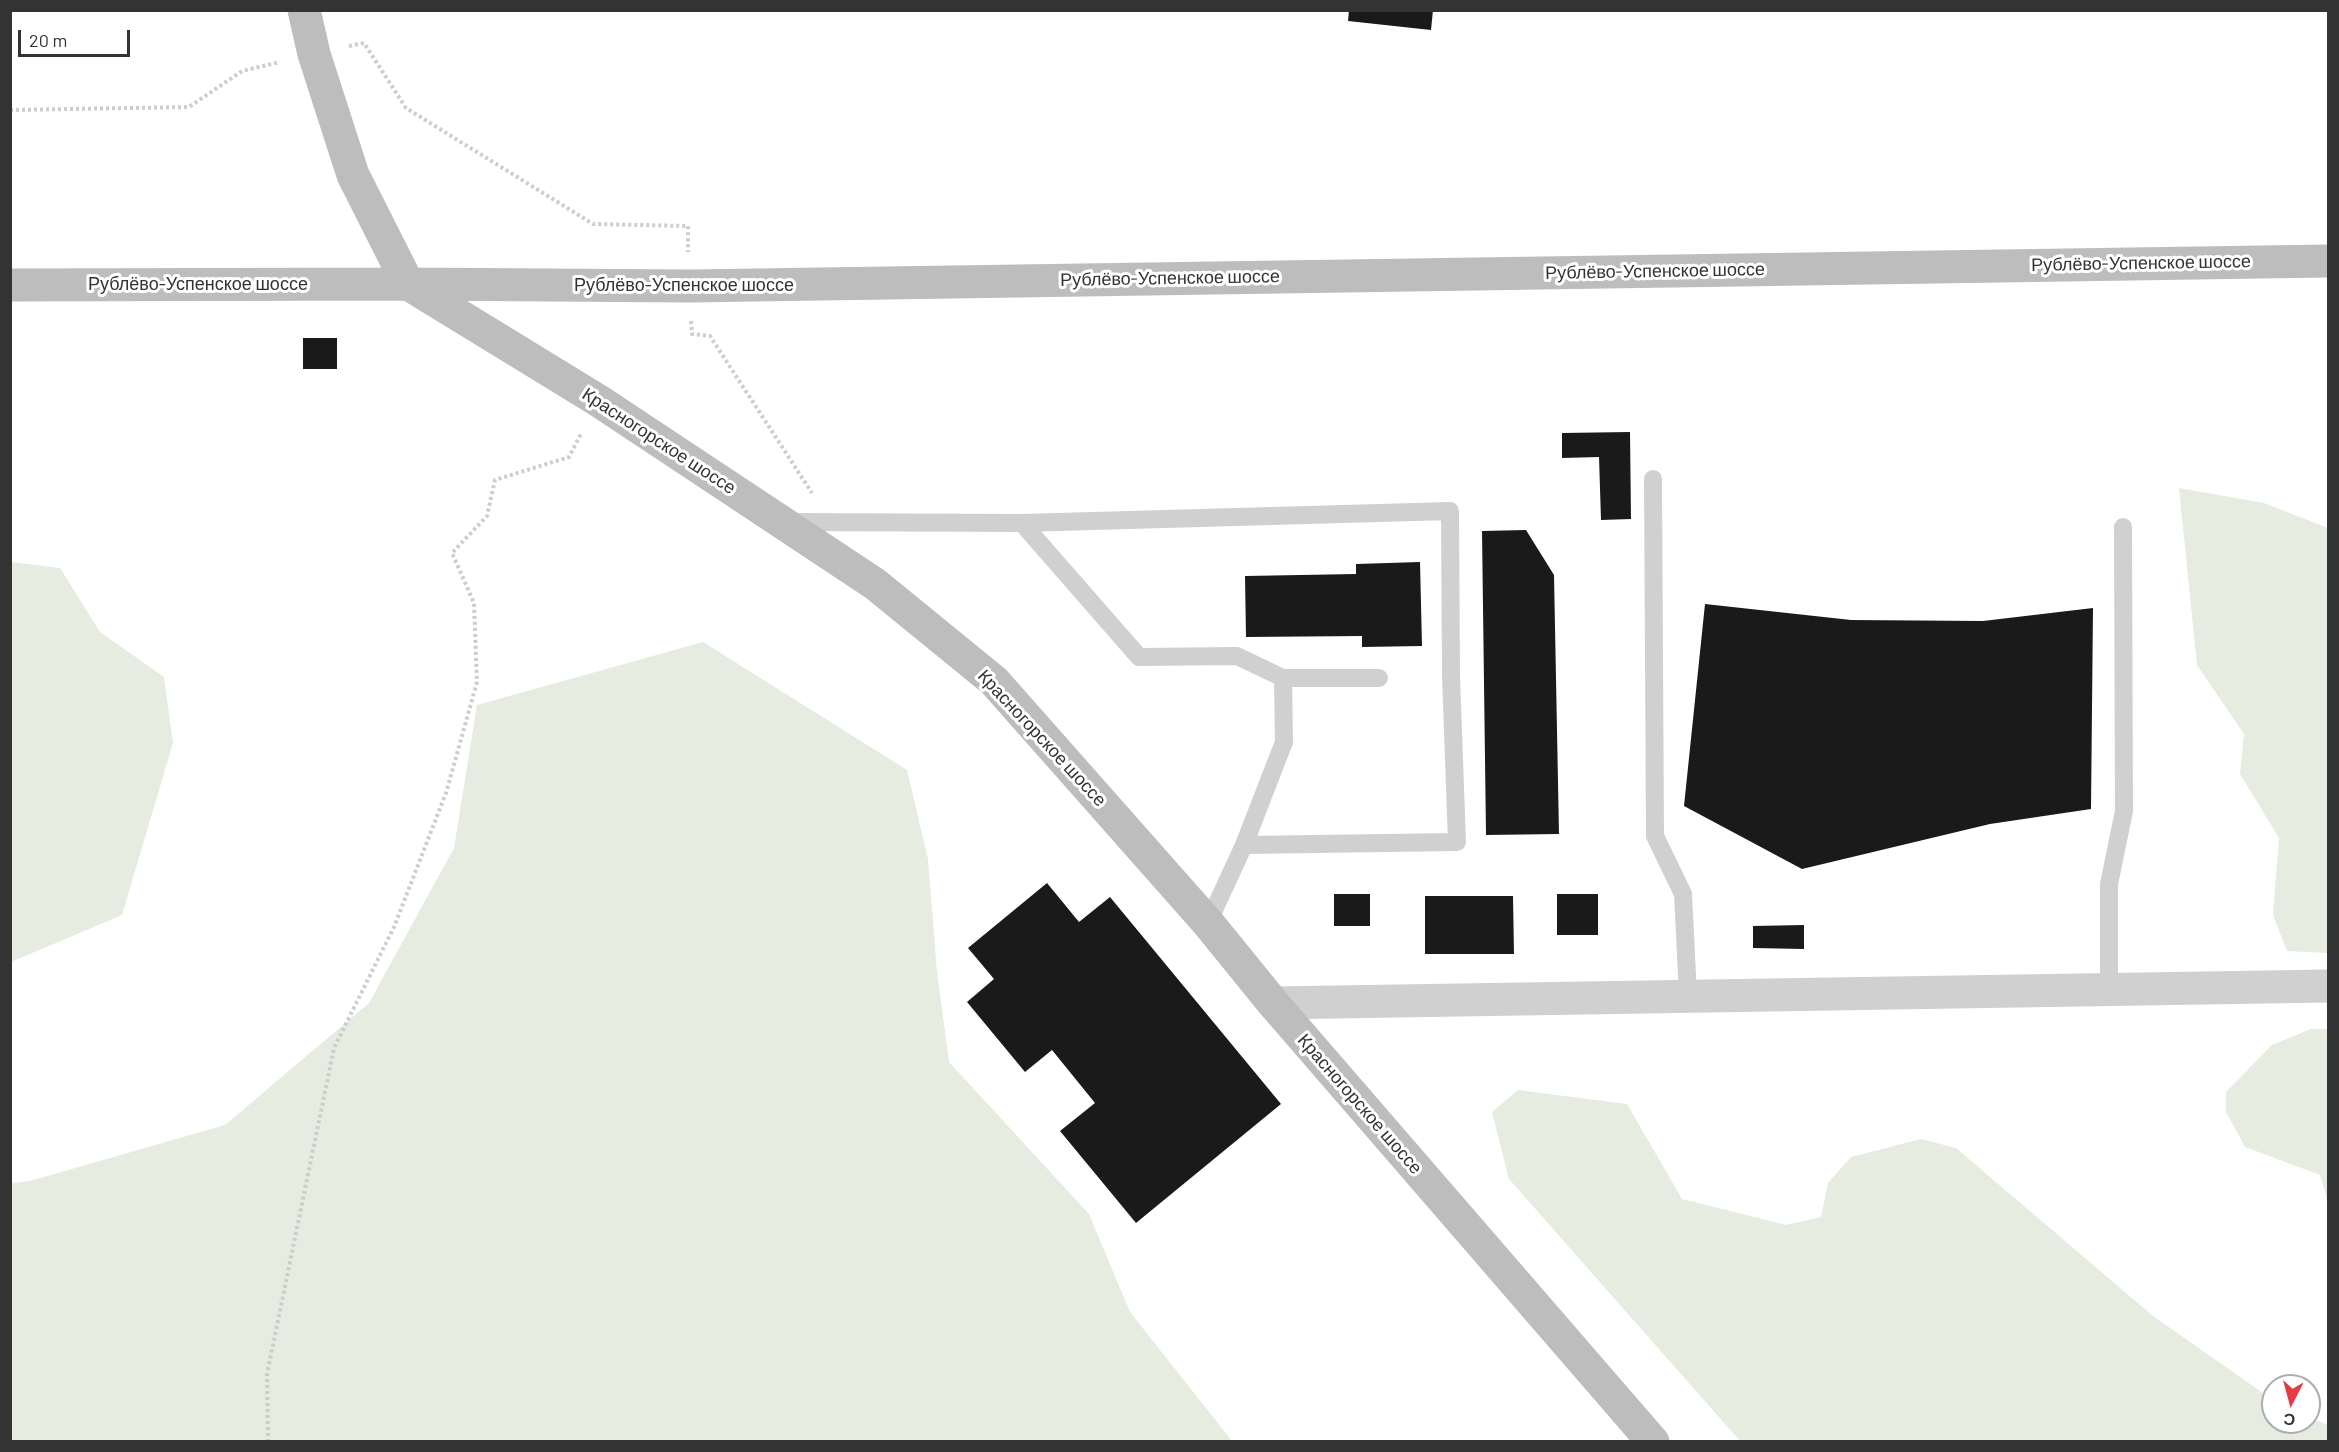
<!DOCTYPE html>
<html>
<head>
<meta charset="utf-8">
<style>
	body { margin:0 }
	#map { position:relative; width:2339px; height:1452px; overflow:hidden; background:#fff; font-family:Barlow,sans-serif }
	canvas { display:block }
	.frame { position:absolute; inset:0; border:12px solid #333; pointer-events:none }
	.north { position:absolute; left:2261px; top:1374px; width:60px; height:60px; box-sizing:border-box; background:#fff; border:2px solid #adadad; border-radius:50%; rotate:186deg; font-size:16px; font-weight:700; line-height:24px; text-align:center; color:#333 }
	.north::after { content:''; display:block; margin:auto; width:21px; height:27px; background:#e63946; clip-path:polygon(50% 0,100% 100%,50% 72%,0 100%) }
	.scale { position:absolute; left:18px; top:30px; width:112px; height:27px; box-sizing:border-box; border:3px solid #333; border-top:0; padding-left:8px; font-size:18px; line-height:21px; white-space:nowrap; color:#333; -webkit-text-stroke:4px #fff; paint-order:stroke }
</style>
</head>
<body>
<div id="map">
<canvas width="2339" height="1452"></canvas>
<div class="frame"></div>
<div class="north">С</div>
<div class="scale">20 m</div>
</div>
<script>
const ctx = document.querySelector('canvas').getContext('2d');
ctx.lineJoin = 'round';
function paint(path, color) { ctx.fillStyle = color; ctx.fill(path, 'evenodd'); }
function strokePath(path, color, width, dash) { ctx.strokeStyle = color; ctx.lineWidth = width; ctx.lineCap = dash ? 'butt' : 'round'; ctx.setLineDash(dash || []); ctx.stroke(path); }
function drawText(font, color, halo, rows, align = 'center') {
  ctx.font = font + ' Barlow,sans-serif'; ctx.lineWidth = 6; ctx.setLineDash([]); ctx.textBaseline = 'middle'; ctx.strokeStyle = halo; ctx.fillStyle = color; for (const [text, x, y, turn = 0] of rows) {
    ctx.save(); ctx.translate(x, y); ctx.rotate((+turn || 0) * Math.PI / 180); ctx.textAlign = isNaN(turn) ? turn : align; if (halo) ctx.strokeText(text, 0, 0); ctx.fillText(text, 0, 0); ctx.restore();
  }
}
const green = new Path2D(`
	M2179,488L2264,503L2328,528V953L2287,951L2273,915L2279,838L2240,774L2244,734L2197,665Z
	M11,562L60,568L100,632L164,677L173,743L122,915L11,962Z
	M703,642L907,770L928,859L937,972L949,1062L1089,1214L1130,1312L1232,1441H11V1183L30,1181L225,1125L369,1003L454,848L477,705Z
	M2311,1029H2328V1202L2320,1175L2245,1147L2226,1112V1092L2272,1045Z
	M1518,1090L1627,1104L1682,1199L1786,1225L1821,1217L1828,1183L1851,1157L1921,1139L1956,1148L2153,1316L2273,1400V1422H2309V1417L2328,1425V1441H1740L1509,1179L1492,1112Z`);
const building = new Path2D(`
	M1349,10H1433L1431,30L1348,21Z
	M303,338H337V369H303Z
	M1630,432L1631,519L1601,520L1599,457L1562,458V433Z
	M1526,530L1554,575L1559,834L1486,835L1482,531Z
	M1420,562L1422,646L1362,647V636L1246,637L1245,576L1356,574V564Z
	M1705,604L1851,620L1983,621L2093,608L2091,809L1990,824L1802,869L1684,806Z
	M1047,883L1079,922L1110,897L1281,1104L1136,1223L1060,1131L1095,1103L1052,1050L1025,1072L967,1002L994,979L968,948Z
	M1334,894H1370V926H1334Z
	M1557,894H1598V935H1557Z
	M1425,896H1513L1514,954H1425Z
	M1804,925V949L1753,948V926Z`);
const path = new Path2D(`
	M349,46L364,43L406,108L593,224L688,226V252
	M10,110L189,107L242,71L280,62
	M691,321L692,334L710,336L812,493
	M268,1442L267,1374L334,1048L394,927L446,793L477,682L474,603L452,553L487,516L495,480L569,457L582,432`);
const lane = new Path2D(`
	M1653,479L1655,836L1683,894L1688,996
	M787,522L1022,523L1450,511L1451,676L1457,842L1244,845
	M1022,523L1139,657L1237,656L1283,678H1379
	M1208,923L1244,845L1284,742L1283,678
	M2109,990V884L2124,811L2123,527`);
const street = new Path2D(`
	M1273,1003L2328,986`);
const secondary = new Path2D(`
	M304,10L314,54L353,175L408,284L599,401L875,584L994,681L1208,923L1273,1003L1653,1442
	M10,285L408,284L690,286L2328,261`);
const streetNames = [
	["Рублёво-Успенское шоссе",2141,263,-1],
	["Рублёво-Успенское шоссе",1655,271,-1],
	["Рублёво-Успенское шоссе",1170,278,-1],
	["Рублёво-Успенское шоссе",198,284],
	["Рублёво-Успенское шоссе",684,285],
	["Красногорское шоссе",659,441,33],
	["Красногорское шоссе",1042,738,47],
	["Красногорское шоссе",1360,1104,49]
];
paint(green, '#e6ecdf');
paint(building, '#1a1a1a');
strokePath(path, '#cdcdcd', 4, [3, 3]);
strokePath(lane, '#d0d0d0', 18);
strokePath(street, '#d0d0d0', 33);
strokePath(secondary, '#bdbdbd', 33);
drawText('18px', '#333', '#fff', streetNames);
</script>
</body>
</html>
